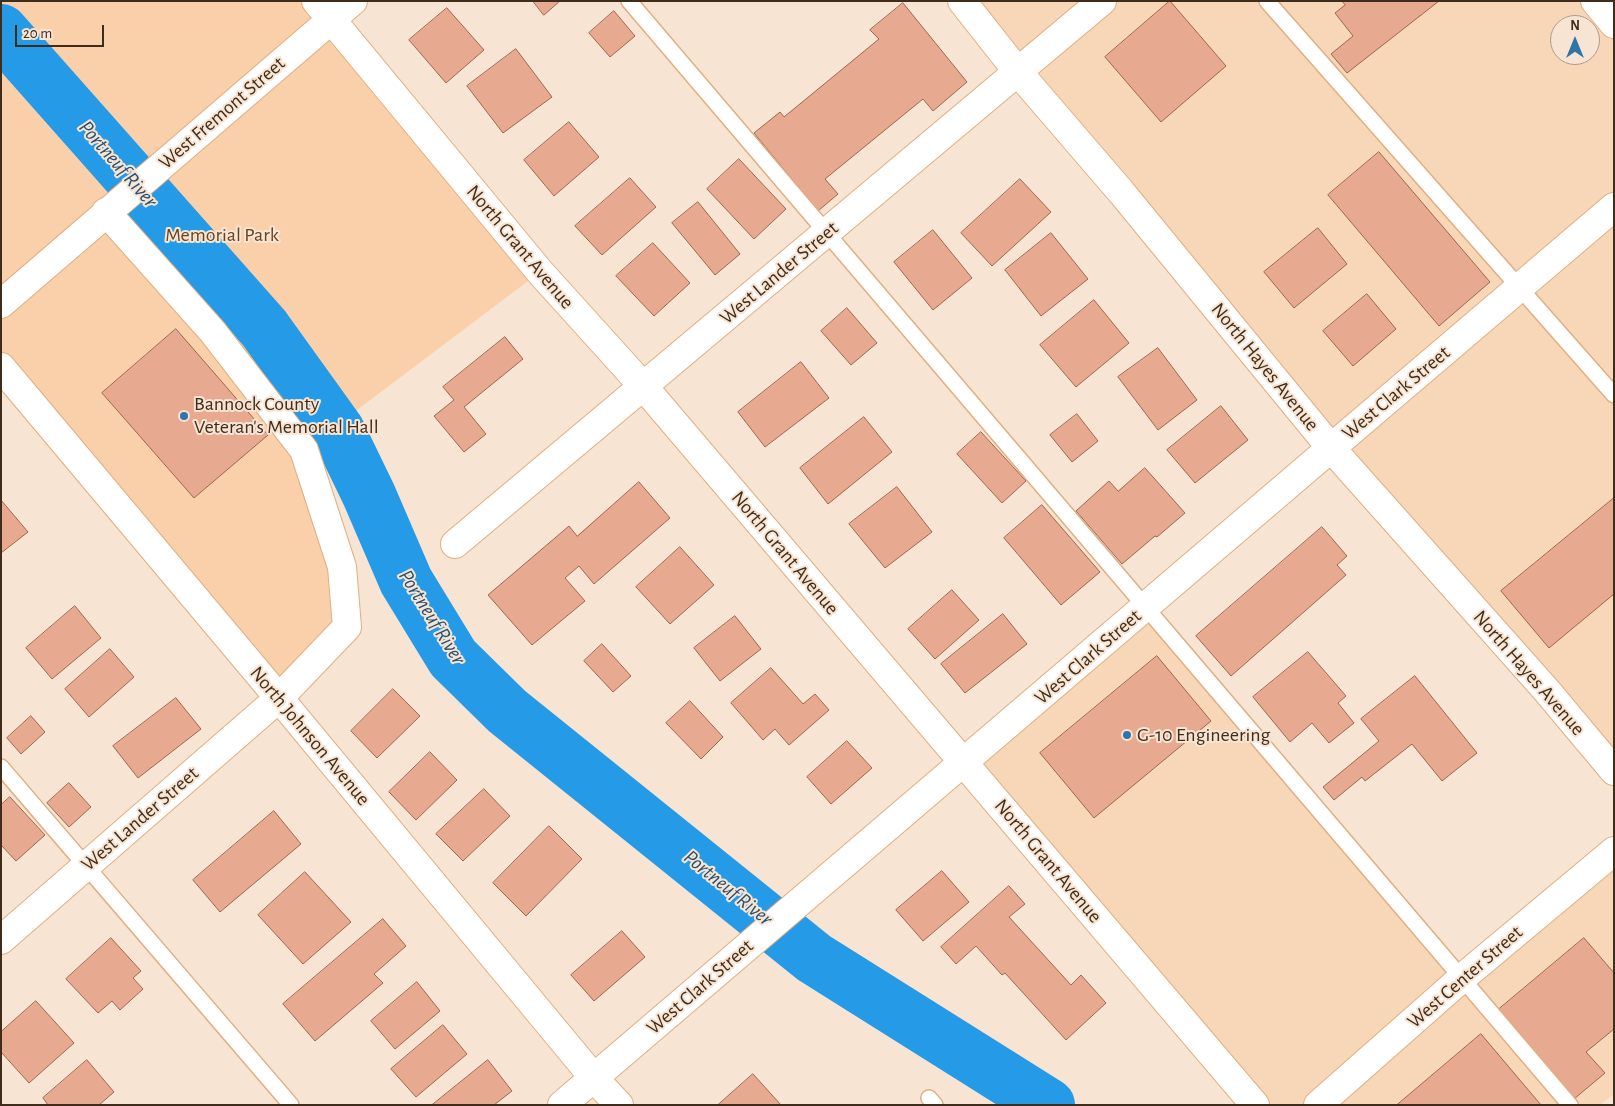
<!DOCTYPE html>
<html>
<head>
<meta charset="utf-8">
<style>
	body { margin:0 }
	#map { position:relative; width:1615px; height:1106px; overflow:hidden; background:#f8e4d2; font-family:"Alegreya Sans",sans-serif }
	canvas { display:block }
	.frame { position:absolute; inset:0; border:2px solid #3f2c1a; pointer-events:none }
	.north { position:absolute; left:1550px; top:15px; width:50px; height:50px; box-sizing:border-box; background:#f8e4d2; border:1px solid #ae9a88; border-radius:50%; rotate:0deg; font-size:14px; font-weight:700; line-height:20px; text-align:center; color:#3f2c1a }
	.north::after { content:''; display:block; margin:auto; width:18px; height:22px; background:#2e75aa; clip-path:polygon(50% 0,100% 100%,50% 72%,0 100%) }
	.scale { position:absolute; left:15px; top:25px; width:89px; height:22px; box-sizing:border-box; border:2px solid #3f2c1a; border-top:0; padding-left:6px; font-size:15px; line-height:18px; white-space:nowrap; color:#3f2c1a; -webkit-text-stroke:4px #f8e4d2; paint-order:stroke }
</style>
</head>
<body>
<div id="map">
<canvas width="1615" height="1106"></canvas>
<div class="frame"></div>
<div class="north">N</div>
<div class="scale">20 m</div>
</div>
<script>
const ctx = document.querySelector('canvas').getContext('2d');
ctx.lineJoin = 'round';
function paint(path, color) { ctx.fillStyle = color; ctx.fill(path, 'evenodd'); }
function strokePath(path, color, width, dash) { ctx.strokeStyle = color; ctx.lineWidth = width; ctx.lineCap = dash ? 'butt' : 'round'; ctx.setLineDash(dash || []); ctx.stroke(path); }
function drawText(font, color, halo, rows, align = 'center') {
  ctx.font = font + ' "Alegreya Sans",sans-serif'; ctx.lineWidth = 4; ctx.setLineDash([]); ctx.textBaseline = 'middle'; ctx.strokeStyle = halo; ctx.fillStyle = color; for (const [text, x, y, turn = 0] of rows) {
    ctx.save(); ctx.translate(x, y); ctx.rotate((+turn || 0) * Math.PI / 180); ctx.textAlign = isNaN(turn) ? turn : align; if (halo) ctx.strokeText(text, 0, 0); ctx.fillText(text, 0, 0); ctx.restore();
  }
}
const built = new Path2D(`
	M960,1H1614V773ZM1560,25H1590V55H1560Z
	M1146,607L1462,978L1614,851V1094L1600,1105H1255L964,763Z`);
const green = new Path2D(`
	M1,1H316L540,272L304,450L347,627L279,698L1,367Z`);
const river = new Path2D(`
	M1,31L264,328L338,431L369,495L406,581L453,658L507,711L814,958L1048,1105`);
const building = new Path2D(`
	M533,1H560L544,15Z
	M1170,1L1226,66L1161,122L1105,57Z
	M1342,1H1439L1347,73L1331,54L1353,36L1335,13L1345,5Z
	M903,3L967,82L933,111L923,99L825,179L838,194L818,211L754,133L780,112L784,117L879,39L870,30Z
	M447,8L484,50L446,83L409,40Z
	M614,11L635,36L610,57L589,33Z
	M516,49L552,97L503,133L467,86Z
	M569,122L599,157L554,196L524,160Z
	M1379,152L1490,282L1439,326L1328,195Z
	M739,159L786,209L754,239L707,189Z
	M630,178L656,207L602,255L575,226Z
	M1020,179L1051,212L992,266L961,233Z
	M698,202L740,254L715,275L672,223Z
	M1318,228L1347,264L1294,308L1264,272Z
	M933,230L972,278L933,310L894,262Z
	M1051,233L1088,279L1041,316L1005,270Z
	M653,243L690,283L654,316L616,276Z
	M1367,294L1396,329L1353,366L1323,331Z
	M1094,300L1129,343L1076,387L1040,345Z
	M847,308L877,343L851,365L821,331Z
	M176,329L268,435L194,498L102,393Z
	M505,337L523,359L464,407L486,434L464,452L434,416L454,400L443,387Z
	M1158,348L1197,400L1158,430L1118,377Z
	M801,362L829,398L765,447L738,412Z
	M1221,406L1248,440L1195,483L1167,450Z
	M1077,414L1098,441L1072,462L1050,435Z
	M864,417L892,452L828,504L800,468Z
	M981,432L1026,481L1002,503L957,454Z
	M1145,468L1185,513L1157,537L1155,536L1122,564L1076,511L1109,481L1118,491Z
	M639,482L670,518L594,584L579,566L565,578L585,601L532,645L488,595L569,526L577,536Z
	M897,487L932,532L885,568L849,524Z
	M1614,498V594L1549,648L1501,591Z
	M1,500L28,532L1,553Z
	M1042,505L1100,572L1061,605L1004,538Z
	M1322,527L1347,556L1337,565L1346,575L1231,676L1196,636Z
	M680,547L714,585L670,624L636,587Z
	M952,590L979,620L935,659L908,629Z
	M75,606L101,638L52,679L26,648Z
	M1003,614L1027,644L965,693L941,664Z
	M735,616L761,649L720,681L694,648Z
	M602,644L631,676L613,692L584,661Z
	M110,649L134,677L89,717L65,689Z
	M1308,652L1346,696L1338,703L1354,723L1329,743L1312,723L1290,742L1253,697Z
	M1157,656L1211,721L1094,818L1040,753Z
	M771,668L803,704L815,694L829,710L789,745L775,729L763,740L731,703Z
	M1415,676L1477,753L1442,781L1412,744L1365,781L1362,777L1334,800L1323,787L1379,741L1361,719Z
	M393,689L420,716L377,758L351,731Z
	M176,698L201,729L138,778L113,746Z
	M690,701L723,737L701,759L666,723Z
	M31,716L45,732L21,754L7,738Z
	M847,741L872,768L831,804L807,777Z
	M430,752L457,780L416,820L389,792Z
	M69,783L91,807L69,827L47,803Z
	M484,789L510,816L463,861L436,834Z
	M10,797L45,835L16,861L1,845V805Z
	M274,811L301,844L220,912L193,880Z
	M549,826L582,859L526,916L493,883Z
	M942,871L969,902L923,941L896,910Z
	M305,872L351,922L303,964L258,915Z
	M1009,886L1025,904L1009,917L1071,985L1081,975L1106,1003L1066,1040L1005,973L1002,975L976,946L956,964L941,947Z
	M383,919L406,946L374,974L383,983L315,1041L283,1004Z
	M622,931L645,957L594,1001L571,975Z
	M111,938L141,971L133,978L143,989L120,1010L112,1001L98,1013L66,979Z
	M1584,938L1614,973V1029L1586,1052L1605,1073L1574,1099L1498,1010Z
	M417,982L440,1011L395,1049L371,1021Z
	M36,1001L74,1043L29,1083L1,1052V1032Z
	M443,1025L467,1054L416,1097L391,1069Z
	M1481,1034L1541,1105H1397Z
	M87,1060L114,1092L99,1105H48L43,1098Z
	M488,1060L512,1091L494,1105H432Z
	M753,1074L781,1105H718Z`);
const lane = new Path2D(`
	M629,1L1570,1105
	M1267,1L1614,395
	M1,767L291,1105
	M929,1098L935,1105`);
const street = new Path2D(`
	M316,1L540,272L643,386L1255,1105
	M1,367L279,698L594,1078L619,1105
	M455,544L1102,1
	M1,940L279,698L347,627L342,567L304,450L213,332L106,212
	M562,1105L1331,448
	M1318,1105L1462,978L1614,851`);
const secondary = new Path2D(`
	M962,1L1018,72L1122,193L1331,448L1547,691L1614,771
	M1595,1L1614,24
	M1,304L353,1
	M1331,448L1614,207`);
const markers = [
	[184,416,5,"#2e75aa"],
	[1127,735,5,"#2e75aa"]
];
const streetNames = [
	["West Fremont Street",222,113,-41],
	["North Grant Avenue",520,247,50],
	["West Lander Street",779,273,-40],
	["North Hayes Avenue",1265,367,51],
	["West Clark Street",1396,393,-40],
	["North Grant Avenue",785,553,50],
	["West Clark Street",1088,657,-41],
	["North Hayes Avenue",1529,673,49],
	["North Johnson Avenue",310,736,50],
	["West Lander Street",140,819,-41],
	["North Grant Avenue",1048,861,50],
	["West Center Street",1465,977,-41],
	["West Clark Street",700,987,-41]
];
const parkNames = [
	["Memorial Park",222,235]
];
const poiNames = [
	["Bannock County",194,404],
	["Veteran's Memorial Hall",194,427],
	["G-10 Engineering",1137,735]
];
const waterNames = [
	["Portneuf River",118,164,49],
	["Portneuf River",432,617,58],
	["Portneuf River",728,888,39]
];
paint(built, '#f8d7b8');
paint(green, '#f9d0aa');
strokePath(river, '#259ae7', 54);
paint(building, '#e7a98f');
strokePath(building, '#9e664d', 1);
strokePath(lane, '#dfaf82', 18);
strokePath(street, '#dfaf82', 30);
strokePath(secondary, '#dfaf82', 30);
strokePath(lane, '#fff', 15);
strokePath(street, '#fff', 28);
strokePath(secondary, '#fff', 28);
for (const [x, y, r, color] of markers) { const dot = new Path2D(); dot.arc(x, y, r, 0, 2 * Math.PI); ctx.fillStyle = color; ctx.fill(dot); strokePath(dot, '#f8e4d2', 2); }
drawText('20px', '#3f2c1a', '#f8e4d2', streetNames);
drawText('20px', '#68441e', '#f8e4d2', parkNames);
drawText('20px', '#3f2c1a', '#f8e4d2', poiNames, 'left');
drawText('italic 21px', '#265071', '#f8e4d2', waterNames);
</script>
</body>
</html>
